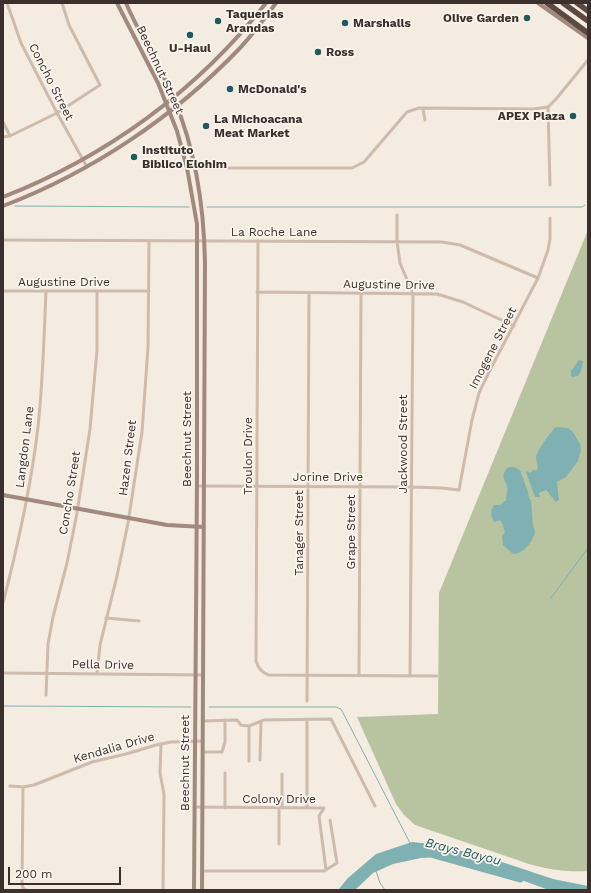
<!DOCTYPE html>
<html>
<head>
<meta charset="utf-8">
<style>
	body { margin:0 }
	#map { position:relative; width:591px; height:893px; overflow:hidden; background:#f4ebe1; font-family:"Work Sans",sans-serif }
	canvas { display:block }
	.frame { position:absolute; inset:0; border:4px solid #3b302b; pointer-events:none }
	.scale { position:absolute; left:8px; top:867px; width:113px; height:18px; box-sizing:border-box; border:2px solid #3b302b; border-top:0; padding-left:5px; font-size:12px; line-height:14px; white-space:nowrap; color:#3b302b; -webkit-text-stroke:3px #fbf5ee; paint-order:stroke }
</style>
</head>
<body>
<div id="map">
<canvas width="591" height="893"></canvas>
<div class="frame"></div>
<div class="scale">200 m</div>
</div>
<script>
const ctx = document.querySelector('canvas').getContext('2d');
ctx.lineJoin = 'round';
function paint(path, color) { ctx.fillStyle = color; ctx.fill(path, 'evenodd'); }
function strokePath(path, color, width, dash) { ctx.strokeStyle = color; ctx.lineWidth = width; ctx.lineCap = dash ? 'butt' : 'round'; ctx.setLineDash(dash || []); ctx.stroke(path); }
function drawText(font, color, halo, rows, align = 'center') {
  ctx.font = font + ' "Work Sans",sans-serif'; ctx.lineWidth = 3.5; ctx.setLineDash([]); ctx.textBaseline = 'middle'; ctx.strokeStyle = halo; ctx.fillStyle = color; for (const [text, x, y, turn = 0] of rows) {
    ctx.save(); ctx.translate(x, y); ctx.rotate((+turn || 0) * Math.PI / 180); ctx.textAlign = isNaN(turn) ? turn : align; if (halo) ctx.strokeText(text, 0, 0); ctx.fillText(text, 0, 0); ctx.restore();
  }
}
const green = new Path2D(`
	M588,230V871C567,872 550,870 529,864L415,825L404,815L396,804L357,717L438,714L439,593Z`);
const water = new Path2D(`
	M579,360L583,361L581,371L578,376L573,377L571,376V371Z
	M556,427L568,428L573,432L580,444L581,450L578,461L566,477L557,482L559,500L556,502L546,490L539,493L540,497H535L526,472L527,471L530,473L533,470H537C539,465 536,462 536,457C537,451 551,431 556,427Z
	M510,467H514L520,470L528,492L529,498L531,501L533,525L535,532C533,542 523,554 513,554L503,545L502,536L505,532L502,523L500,520L494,522C491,516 490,512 494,505H500L506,500C506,496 508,491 507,486C505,478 500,478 507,468Z
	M412,842L441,845L505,863L553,879L588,886V890H549L488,868L442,857L421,858L393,864L373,873L355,890H338L348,878L376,854Z`);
const stream = new Path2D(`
	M15,206L189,207
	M207,207H582L585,205
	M551,598L588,548
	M3,706L191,707
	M209,707H336L341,709L410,843
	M376,871L380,883L385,890`);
const river = new Path2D(`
	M434,855L520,879`);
const street = new Path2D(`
	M7,3L21,43L57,113L87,167
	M548,107L550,185
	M423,109L425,120
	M3,122L10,136
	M3,137L10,136L57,113L100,85L69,25L62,3
	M195,168H352L364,162L407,112L419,108L533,109L548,107L556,99L588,60
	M397,215V241L400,263L413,294L410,676
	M3,240L442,242L460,245L538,278
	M258,241L256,661C258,668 262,673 269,675L437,676
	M3,291H149
	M257,292L437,294L463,302L514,326
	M197,486L412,487L442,488L459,490L472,420L479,393L488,374L538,278L548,250L550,239V218
	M3,603C18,545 31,487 38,427C43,382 44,336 46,291
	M106,618L139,621
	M3,673L203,675
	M97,674L100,645L117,576L128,523L142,432L148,347L149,241
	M359,675L361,293
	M46,695L48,644L53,617L67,563L77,513L90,429L97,350V291
	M307,701L309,293
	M307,720V808
	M203,721L237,720L241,725L249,726L264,720L331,719L375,806
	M249,726V761
	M161,744L160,773L164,794L163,890
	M203,752H222L225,742V720
	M260,760L261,721
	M10,786L23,787L34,785L92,762L126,754L156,745L171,742L203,741
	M23,787L22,883L23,888L26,890
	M194,807L324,808L319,816L326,870
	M225,808V773
	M279,808V844
	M282,808V774
	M202,871H324L337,863L330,820`);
const secondary = new Path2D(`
	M117,3L158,83L177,131L187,168L197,224V479L194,890
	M126,3C140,36 160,66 174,99C196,151 204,207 205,263L202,890
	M538,3L588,38
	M3,197C106,157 198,90 266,3
	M3,206C92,172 174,117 240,48C253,34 265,18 276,3
	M3,495L167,525L204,527`);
const highway = new Path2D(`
	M547,3L588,33
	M563,3L588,21
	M577,3L588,11`);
const markers = [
	[527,18,4,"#1f5a5e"],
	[218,21,4,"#1f5a5e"],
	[345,23,4,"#1f5a5e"],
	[190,35,4,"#1f5a5e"],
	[318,52,4,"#1f5a5e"],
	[230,89,4,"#1f5a5e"],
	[573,116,4,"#1f5a5e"],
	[206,126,4,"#1f5a5e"],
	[134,157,4,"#1f5a5e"]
];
const poiNames = [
	["Taquerias",226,14],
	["Arandas",226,28],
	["Olive Garden",519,18,"right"],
	["Marshalls",353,23],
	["U-Haul",190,48,"center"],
	["Ross",326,52],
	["McDonald's",238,89],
	["APEX Plaza",565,116,"right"],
	["La Michoacana",214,119],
	["Meat Market",214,133],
	["Instituto",142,150],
	["Biblico Elohim",142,164]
];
const streetNames = [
	["Beechnut Street",160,70,65],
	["Concho Street",51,82,63],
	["La Roche Lane",274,232],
	["Augustine Drive",64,282],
	["Augustine Drive",389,285,1],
	["Imogene Street",493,348,-63],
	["Beechnut Street",187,439,-90],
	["Jackwood Street",403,444,-90],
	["Langdon Lane",25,447,-83],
	["Troulon Drive",248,456,-90],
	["Hazen Street",128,458,-83],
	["Jorine Drive",328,477],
	["Concho Street",70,493,-81],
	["Grape Street",351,532,-90],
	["Tanager Street",299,533,-90],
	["Pella Drive",103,665,1],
	["Kendalia Drive",114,748,-16],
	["Beechnut Street",185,763,-90],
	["Colony Drive",279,799]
];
const waterNames = [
	["Brays Bayou",463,852,14]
];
paint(green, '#b8c4a0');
paint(water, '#7fb0b2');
strokePath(stream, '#7fb0b2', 1);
strokePath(river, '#7fb0b2', 7);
strokePath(street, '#cdbbac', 3);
strokePath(secondary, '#a18a7d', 4);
strokePath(highway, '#5c4a42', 5.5);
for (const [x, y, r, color] of markers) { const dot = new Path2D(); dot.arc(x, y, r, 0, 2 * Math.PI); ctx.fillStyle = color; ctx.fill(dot); strokePath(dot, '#fbf5ee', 1.5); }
drawText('bold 12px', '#3b302b', '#fbf5ee', poiNames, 'left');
drawText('12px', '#3b302b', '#fbf5ee', streetNames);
drawText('italic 13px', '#1f5a5e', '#fbf5ee', waterNames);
</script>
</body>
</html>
